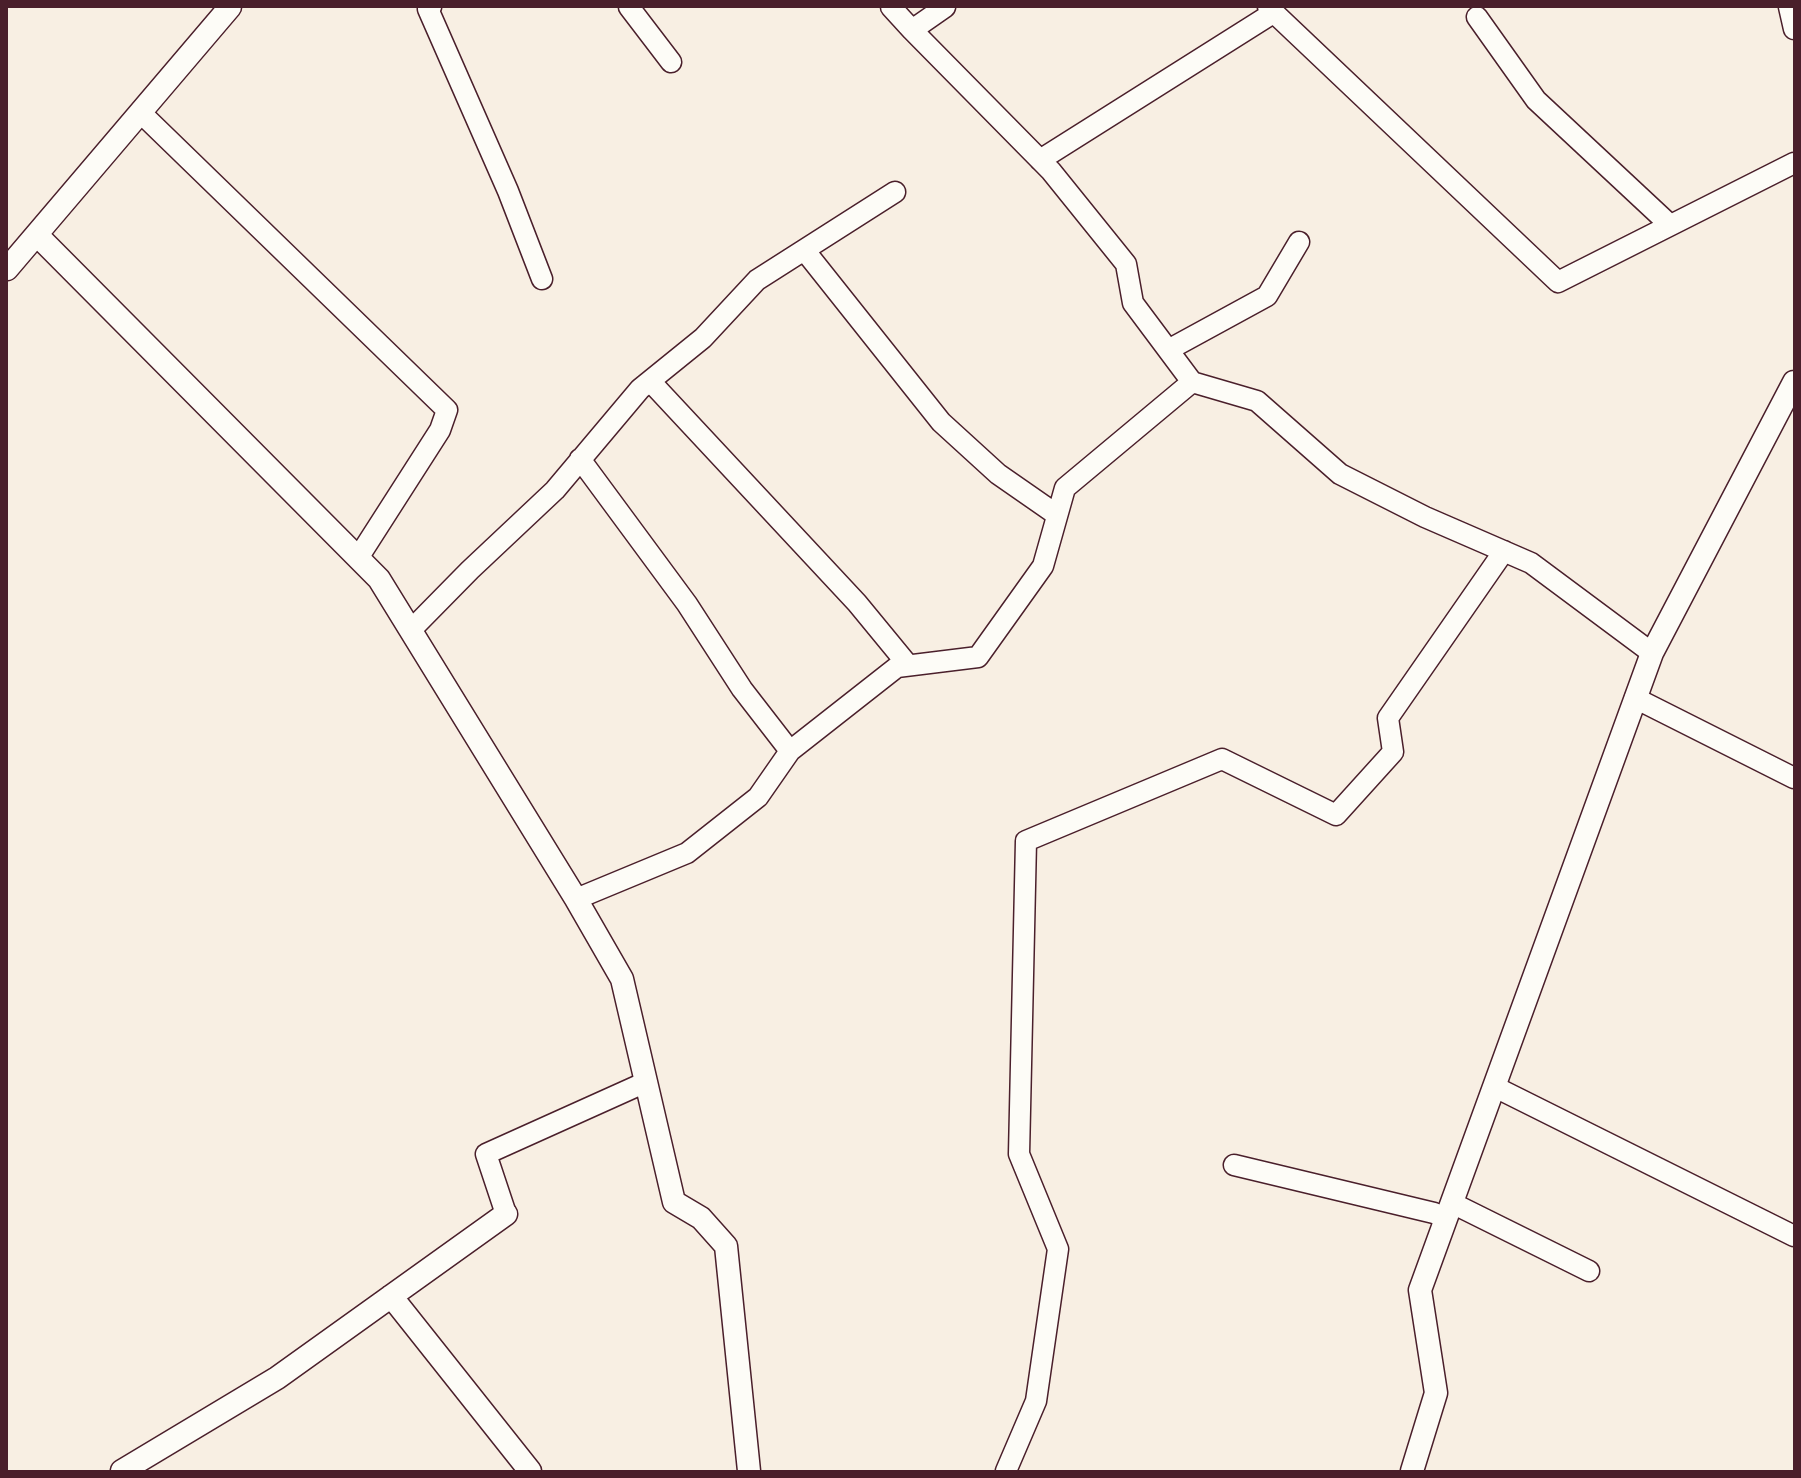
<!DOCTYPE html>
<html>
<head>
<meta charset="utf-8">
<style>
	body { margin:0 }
	#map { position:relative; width:1801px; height:1478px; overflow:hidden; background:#f8efe3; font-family:"Architects Daughter",sans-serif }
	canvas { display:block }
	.frame { position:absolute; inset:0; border:8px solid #4a1f2b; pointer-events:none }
</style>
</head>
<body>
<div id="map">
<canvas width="1801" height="1478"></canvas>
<div class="frame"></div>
</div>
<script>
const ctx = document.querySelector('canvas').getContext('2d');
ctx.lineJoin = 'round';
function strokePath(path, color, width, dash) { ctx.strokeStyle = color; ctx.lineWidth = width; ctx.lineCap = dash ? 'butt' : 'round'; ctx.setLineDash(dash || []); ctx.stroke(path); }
const lane = new Path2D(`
	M431,7L428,9L508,191L542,279
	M629,7L671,62
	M891,7L912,30L1051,171L1126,264L1133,303L1192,382L1257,401L1340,474L1425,517L1531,563L1652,653
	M1268,7L1558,282L1794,163
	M1789,7L1794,29
	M1477,17L1536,100L1670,225
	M912,30L945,7
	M140,112L447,410L440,430L358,558
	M1040,160L1273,13
	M805,251L941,422L998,474L1057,515
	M1168,350L1267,296L1299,242
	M650,381L857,603L908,665
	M580,459L687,604L742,689L790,751
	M411,630L470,570L555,490L640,389L703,338L757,280L895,192
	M1635,698L1794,778
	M576,899L687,853L758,797L790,751L897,667L978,657L1043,566L1065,488L1192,382
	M1495,1087L1794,1236
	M1234,1165L1434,1213L1446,1218
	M1452,1203L1589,1271
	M506,1214L486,1154L646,1082
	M1006,1471L1036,1401L1058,1249L1019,1154L1026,841L1222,759L1336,815L1393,752L1388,718L1504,551`);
const street = new Path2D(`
	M37,235L379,579L576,899L622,979L674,1202L701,1218L726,1246L749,1471
	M7,269L230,7
	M391,1296L530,1471
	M122,1471L277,1378L506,1214
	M1412,1471L1436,1393L1420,1290L1652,653L1794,382`);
strokePath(lane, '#4a1f2b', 23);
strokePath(street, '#4a1f2b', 25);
strokePath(lane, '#fdfcf7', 20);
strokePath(street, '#fdfcf7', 22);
</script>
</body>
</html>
